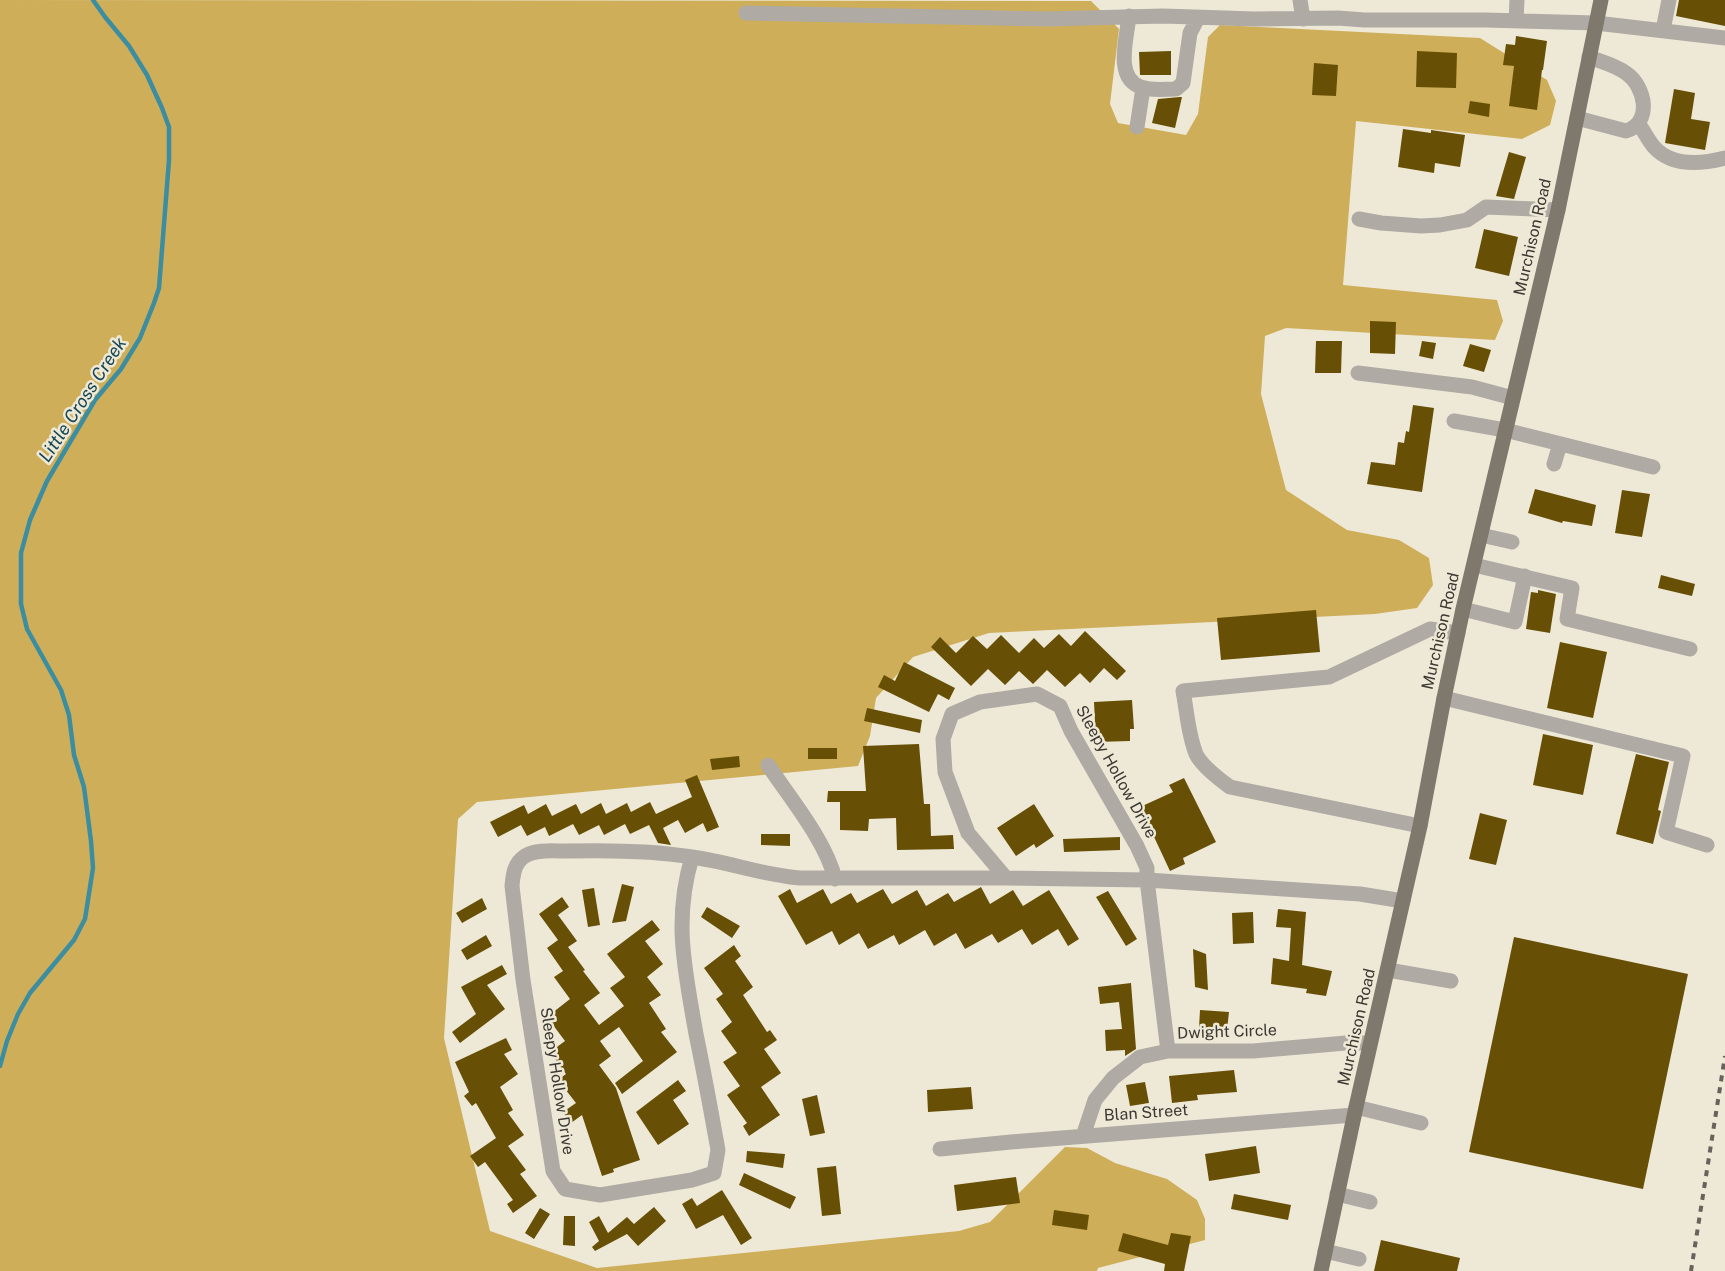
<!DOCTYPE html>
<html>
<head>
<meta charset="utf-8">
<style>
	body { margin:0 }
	canvas { display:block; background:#eee8d7 }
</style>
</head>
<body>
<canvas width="1725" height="1271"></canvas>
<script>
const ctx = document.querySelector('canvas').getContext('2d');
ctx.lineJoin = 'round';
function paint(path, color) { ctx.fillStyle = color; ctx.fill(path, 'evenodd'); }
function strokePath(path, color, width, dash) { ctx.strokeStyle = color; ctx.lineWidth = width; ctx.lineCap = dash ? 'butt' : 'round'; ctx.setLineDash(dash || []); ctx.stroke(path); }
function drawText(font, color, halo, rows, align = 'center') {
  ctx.font = font + ' "Public Sans",sans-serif'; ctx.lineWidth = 5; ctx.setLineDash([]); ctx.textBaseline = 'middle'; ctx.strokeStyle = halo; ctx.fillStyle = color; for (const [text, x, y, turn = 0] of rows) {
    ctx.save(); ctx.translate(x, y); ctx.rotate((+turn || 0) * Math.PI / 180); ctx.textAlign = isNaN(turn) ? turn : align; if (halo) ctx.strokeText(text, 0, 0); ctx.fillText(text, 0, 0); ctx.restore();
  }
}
const forest = new Path2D(`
	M0,0L1091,1L1119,29L1110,104L1118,123L1186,135L1198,114L1208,37L1220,25L1480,38L1547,80L1556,101L1550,125L1522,139L1356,121L1343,285L1497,300L1503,321L1495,340L1286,328L1265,336L1261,394L1286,490L1347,530L1399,540L1429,558L1433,585L1417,608L1375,614L989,633L913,657L876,698L870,736L858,766L477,802L458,819L444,1038L490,1231L597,1268L959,1231L990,1222L1065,1147L1087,1148L1115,1163L1167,1179L1197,1200L1205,1219V1240L1098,1268L1097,1271H0Z`);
const stream = new Path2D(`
	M0,1066L7,1041L18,1014L30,993L74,940L85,919L93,868L91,841L84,787L74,755L69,715L61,690L27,629L21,604V553L30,520L47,481L95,400L121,369L140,338L154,303L159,288L169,160V127L162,108L147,75L129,46L105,17L93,0`);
const building = new Path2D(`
	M1679,0H1725V26L1676,16Z
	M1516,36L1547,41L1543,70H1542L1537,110L1509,106L1514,66L1503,65L1506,44L1515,45Z
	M1171,51V75H1140L1139,52Z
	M1417,51L1457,53L1456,88L1416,87Z
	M1314,63L1338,65L1336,96L1312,95Z
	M1674,89L1695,93L1691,119L1710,122L1705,150L1665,143Z
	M1180,97H1182L1175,128L1152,123L1158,99Z
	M1470,101L1490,104L1489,117L1468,113Z
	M1403,129L1431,133V130L1465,135L1460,167L1435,163L1434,173L1398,167Z
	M1509,152L1526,157L1514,199L1496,196Z
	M1484,229L1518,237L1509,276L1475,268Z
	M1370,321L1396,322L1395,354L1370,353Z
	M1316,341H1342L1341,373H1315Z
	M1422,341L1436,343L1433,359L1419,356Z
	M1470,344L1491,350L1484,372L1463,366Z
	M1413,405L1434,408L1422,492L1367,484L1371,462L1395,465L1398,442L1404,443L1406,431L1409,432Z
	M1535,489L1596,505L1592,526L1563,521L1562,523L1528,513Z
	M1622,490L1650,494L1642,537L1615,533Z
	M1661,575L1695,584L1692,596L1658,588Z
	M1538,590L1556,594L1550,633L1526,629L1531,592L1538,593Z
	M1316,610L1320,652L1221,660L1217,618Z
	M1085,631L1126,671L1117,680L1104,668L1090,683L1080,673L1065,687L1047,670L1033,684L1019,671L1005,685L988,669L971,686L931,647L940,637L956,653L973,636L987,649L1001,635L1019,653L1034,638L1044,648L1059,634L1071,646Z
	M1560,642L1607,652L1593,718L1547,708Z
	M904,662L955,688L949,700L938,694L929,712L878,687L884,675L895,681Z
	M1132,700L1134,729H1130V741L1096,742L1094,702Z
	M867,708L922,720L920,733L864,721Z
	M1543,734L1593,745L1583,795L1533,785Z
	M919,744L924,804H930L931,836L953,835L954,849L897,850L896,818L869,819L868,831L840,830V802H827L828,791H866L863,746Z
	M808,748H837V759H808Z
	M1636,754L1669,762L1658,810L1661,811L1653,844L1616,834Z
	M739,756L740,767L712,770L710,759Z
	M697,775L719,827L707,832L703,823L685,833L678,820L663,828L671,845L658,843L649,825L630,834L625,824L604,835L599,825L579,835L573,824L549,836L545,827L527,836L521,825L498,837L490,822L524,805L528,814L546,804L552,816L576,804L581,814L601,803L606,814L627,803L631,812L650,802L656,814L692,797L685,780Z
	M1184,778L1216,842L1183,858L1185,864L1170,871L1140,807L1173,792L1169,785Z
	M1034,804L1054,836L1036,848L1034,844L1016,856L997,828Z
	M1480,813L1507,820L1496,865L1469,859Z
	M761,834H790V846L761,845Z
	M1120,837V850L1064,852L1063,839Z
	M622,884L634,887L626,921L612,923Z
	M981,887L990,904L1013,890L1023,906L1049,890L1079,939L1068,946L1058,929L1032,945L1022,929L998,943L992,934L965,949L956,933L934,946L925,930L899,945L894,935L868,949L859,933L839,945L832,931L806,945L778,896L790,889L797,903L823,889L831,904L851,893L857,903L883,889L892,904L917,890L926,906L948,893L954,902Z
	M594,888L600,925L588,927L582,890Z
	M1108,891L1137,939L1126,946L1096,897Z
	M562,897L569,907L558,915L577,941L568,947L585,970L583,971L600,993L584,1005L599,1025L624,1006L610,988L625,977L607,954L652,920L660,930L645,941L663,964L647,977L661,995L649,1003L666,1029L661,1032L677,1052L622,1094L615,1083L643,1061L619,1027L600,1041L611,1056L599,1065L616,1088L640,1160L613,1169L614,1172L602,1176L582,1115L571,1123L563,1112L576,1103L558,1080L566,1074L550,1052L565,1041L547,1017L570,999L554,977L563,971L547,948L558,940L539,914Z
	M482,898L487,909L462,923L456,913Z
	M707,907L740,926L732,938L701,917Z
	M1278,909L1306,912L1302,965L1332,971L1326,996L1306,993L1307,989L1271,984L1273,958L1289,961L1291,928L1276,927Z
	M1253,912L1254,943L1233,944L1232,913Z
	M486,935L492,946L467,960L461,950Z
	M1514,937L1688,974L1643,1189L1469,1152Z
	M734,945L741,956L735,961L753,987L743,995L767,1032L770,1030L777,1040L764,1049L781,1073L761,1087L780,1115L749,1136L743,1126L747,1123L727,1095L740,1086L723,1062L737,1053L721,1031L732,1022L716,999L723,994L704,968Z
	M1193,949L1206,954L1208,990L1195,987Z
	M502,965L507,974L487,985L505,1009L460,1043L452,1032L476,1014L461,987Z
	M1131,983L1136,1049L1125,1056V1050L1106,1051L1105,1030L1122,1029L1119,1002L1100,1004L1098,987Z
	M1200,1010L1229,1012L1227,1030L1199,1028Z
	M506,1038L512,1050L504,1054L518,1074L500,1087L513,1110L508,1113L524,1135L508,1146L526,1170L520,1174L537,1196L513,1213L507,1204L513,1200L485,1162L478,1167L470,1156L496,1138L476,1103L472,1106L464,1096L469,1092L455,1062Z
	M1234,1070L1237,1092L1197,1095L1198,1100L1172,1103L1169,1076Z
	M678,1080L686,1091L673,1100L689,1124L658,1145L636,1112Z
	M1145,1082L1149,1103L1130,1106L1126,1085Z
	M971,1087L973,1109L928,1112L927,1090Z
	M817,1095L825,1133L810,1136L802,1099Z
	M1256,1146L1260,1173L1209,1181L1205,1154Z
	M747,1151L785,1154L783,1168L746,1162Z
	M836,1166L841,1214L822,1216L817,1168Z
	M744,1173L796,1197L790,1209L739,1185Z
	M1016,1177L1020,1203L957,1211L954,1185Z
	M722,1190L752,1238L741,1245L723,1215L696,1229L682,1204L692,1198L697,1206Z
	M1234,1194L1291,1205L1288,1220L1231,1209Z
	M654,1207L666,1221L638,1246L627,1234L595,1251L592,1247L599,1241L589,1222L599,1216L608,1233L627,1217L634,1224Z
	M540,1208L550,1214L534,1239L525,1233Z
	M1054,1210L1089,1215L1087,1230L1052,1225Z
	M564,1216H575V1246L563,1245Z
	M1123,1233L1168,1245L1171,1233L1191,1236L1184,1271H1164L1165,1264L1118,1251Z
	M1381,1240L1460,1258L1457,1271H1374Z`);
const minor = new Path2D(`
	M1300,0L1303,19
	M746,13L1046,19L1163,16L1255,19L1338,18L1364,20H1485L1596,23L1725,38
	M1129,16C1127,38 1114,78 1141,87C1151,91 1165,89 1176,89L1183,83L1190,33L1198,18
	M1516,21L1517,0
	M1663,30L1669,0
	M1577,118L1626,131C1653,122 1645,86 1626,73C1615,65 1602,62 1589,57
	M1638,123C1644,131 1648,140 1654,147C1672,167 1702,164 1725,158
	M1137,127L1143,88
	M1359,219L1381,223L1421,226L1440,225L1467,220L1486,207L1558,210
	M1358,373L1472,387L1513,398
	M1454,421L1505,430L1653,467
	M1554,464L1560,444
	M1481,535L1512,542
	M1474,565L1572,588L1567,619L1690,649
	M1463,609L1515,622L1525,576
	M1444,698L1683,756L1666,832L1707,845
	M768,765C790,798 826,841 835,879
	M1420,826L1230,787C1220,780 1201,765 1196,754C1188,734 1187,712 1183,691L1329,677L1430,629L1458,633
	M692,857C673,921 685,970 696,1034C704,1072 711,1111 718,1150L714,1173L692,1180L600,1195L565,1189L553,1171L523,980L512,886C513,875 514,863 525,856C536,849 554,851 566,851C608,850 651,850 692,857C729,862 763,875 800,878H1006L1147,880L1360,894L1403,901
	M1006,878L968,833L945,772L943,739L952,714L980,702L1037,694L1060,706L1071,731L1137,846L1147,868V880L1168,1051H1253L1346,1043H1370
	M1388,970L1451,981
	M1356,1107L1421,1123
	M1083,1136L1095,1100L1113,1078L1140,1057L1168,1051
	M940,1149L1011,1142L1354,1115
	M1337,1194L1370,1202
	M1325,1251L1359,1259`);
const major = new Path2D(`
	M1321,1271L1356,1107L1420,826L1444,698L1463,609L1558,210L1601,0`);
const rail = new Path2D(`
	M1691,1271L1725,1056`);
const streetNames = [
	["Murchison Road",1533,237,-77],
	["Murchison Road",1441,631,-77],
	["Sleepy Hollow Drive",1116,772,61],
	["Murchison Road",1357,1027,-77],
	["Dwight Circle",1227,1032,-2],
	["Sleepy Hollow Drive",557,1081,81],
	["Blan Street",1146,1113,-4]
];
const waterNames = [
	["Little Cross Creek",83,400,-57]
];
paint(forest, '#ceae59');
strokePath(stream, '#3d8da1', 4.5);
paint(building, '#675005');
strokePath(minor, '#afaba4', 15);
strokePath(major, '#7f786c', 15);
strokePath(rail, '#67635b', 4, [6, 6]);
drawText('16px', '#3b3832', '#eee8d7', streetNames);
drawText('italic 18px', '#154653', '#eee8d7', waterNames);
</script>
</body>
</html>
